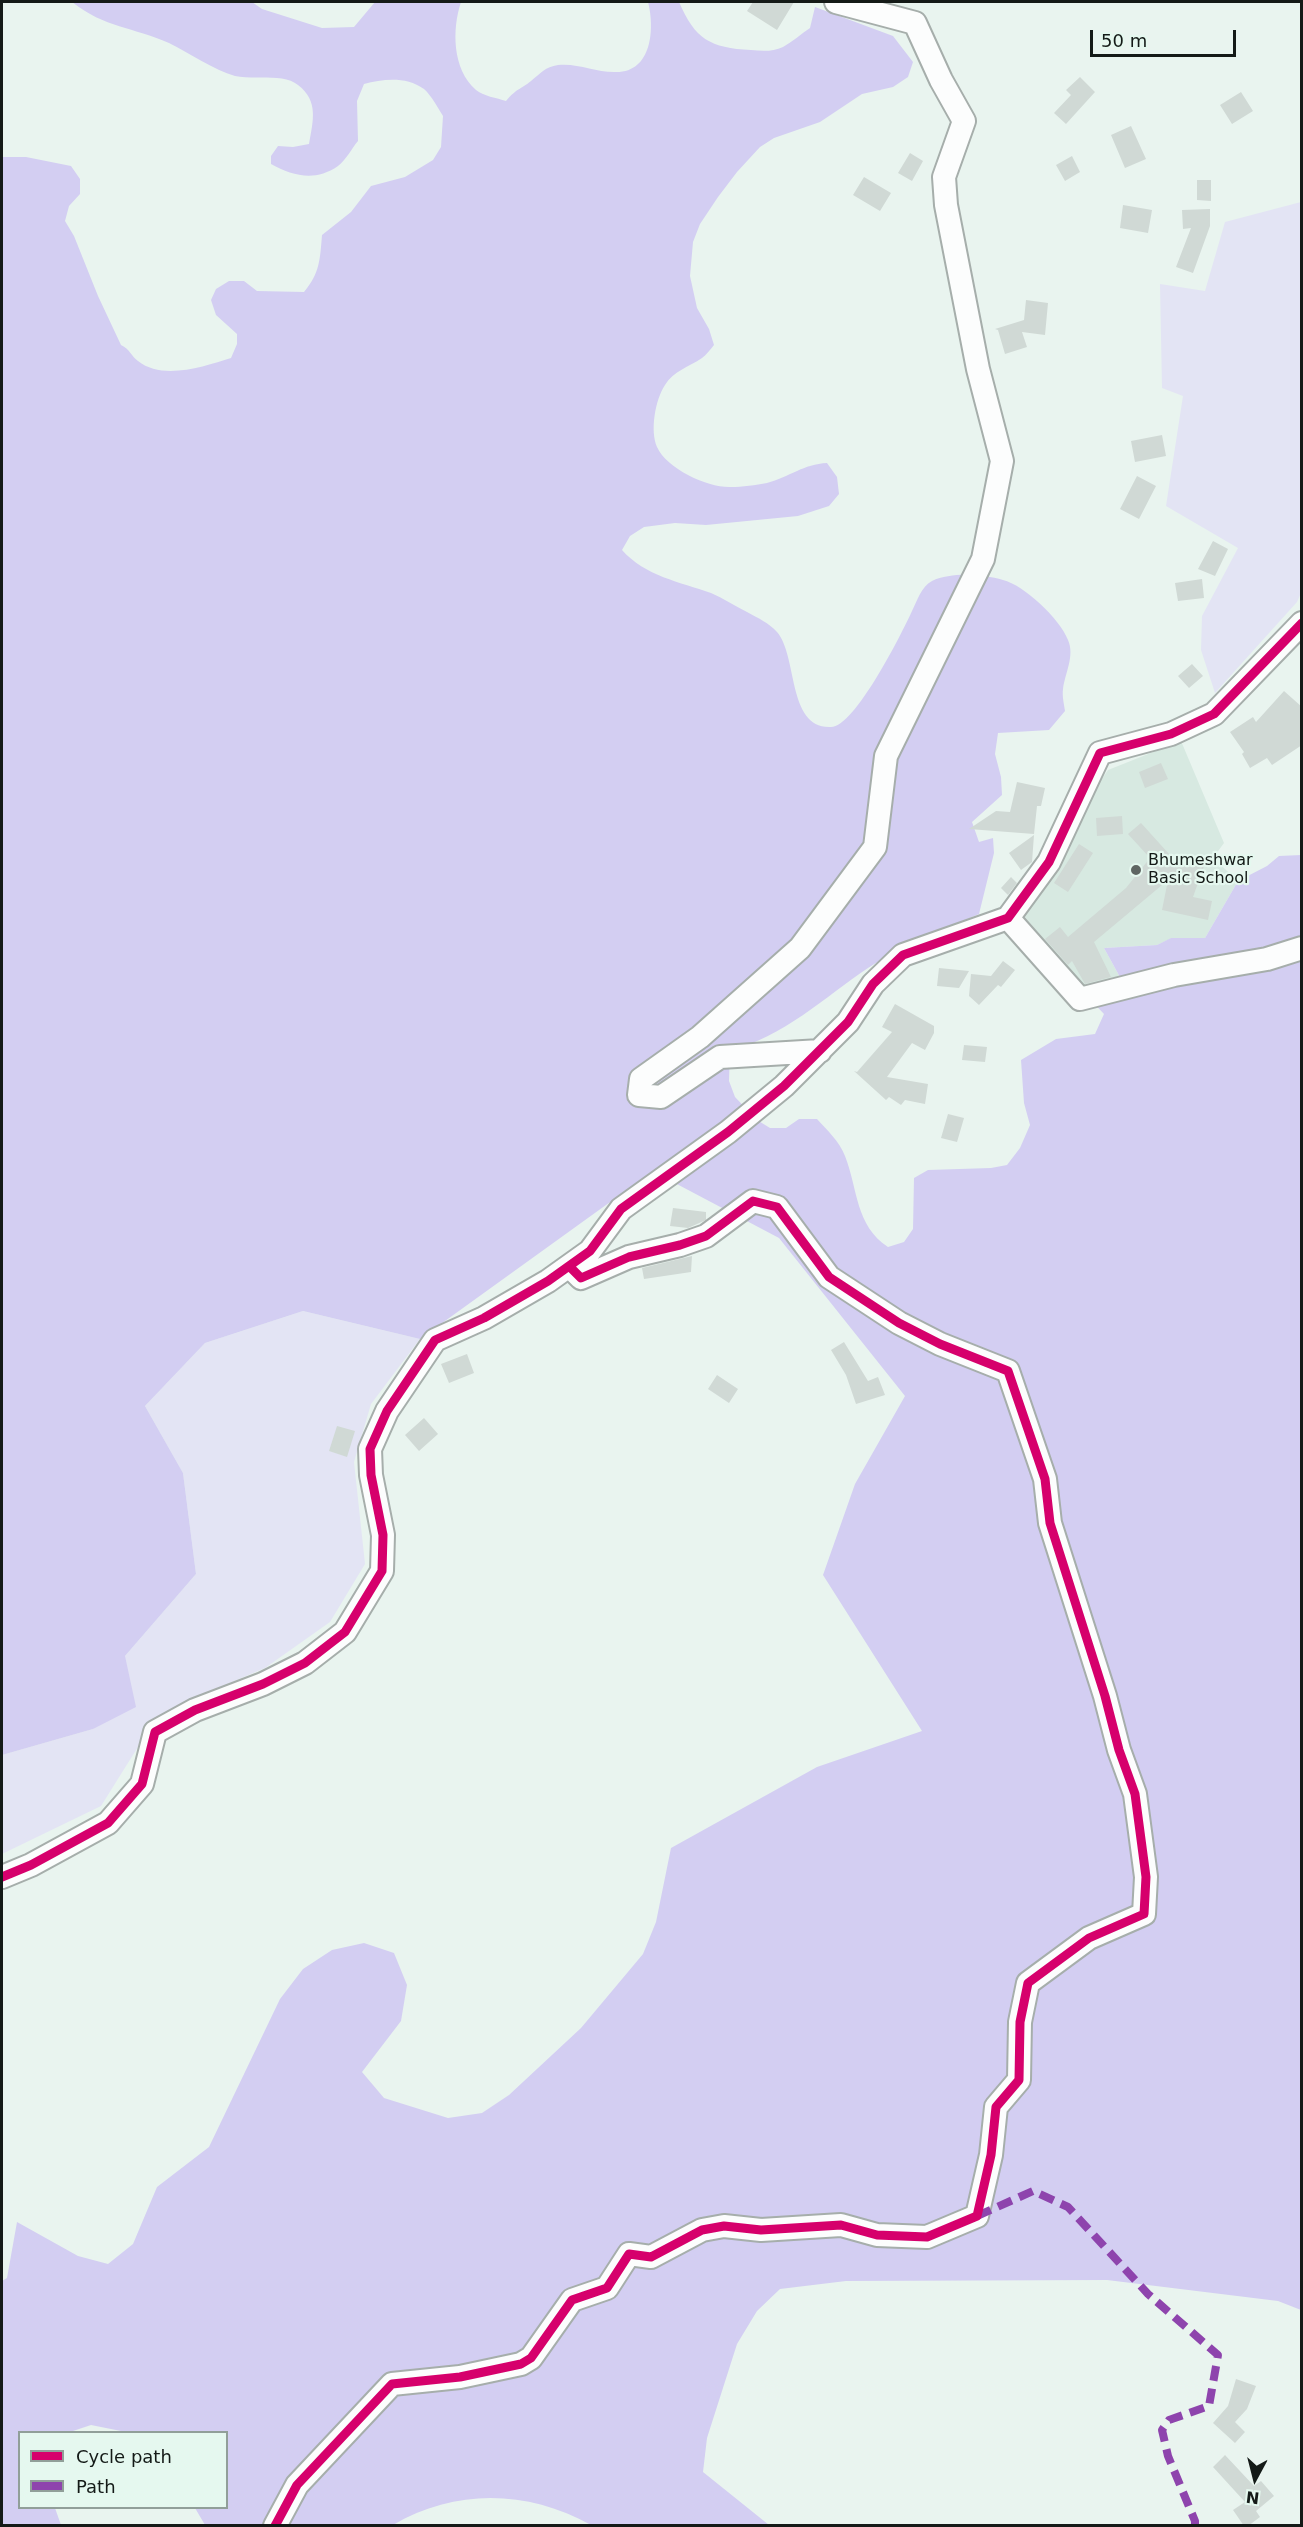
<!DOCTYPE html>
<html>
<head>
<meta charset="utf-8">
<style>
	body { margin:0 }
	#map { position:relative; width:1303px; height:2527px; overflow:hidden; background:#e9f4ef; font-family:"DejaVu Sans",sans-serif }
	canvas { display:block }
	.frame { position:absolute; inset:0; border:3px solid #141a17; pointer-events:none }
	.legend { position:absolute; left:18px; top:2431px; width:210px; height:78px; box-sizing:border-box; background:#e5f8ef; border:2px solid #919f99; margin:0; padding:8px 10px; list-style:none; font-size:18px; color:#141a17 }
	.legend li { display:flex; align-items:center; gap:12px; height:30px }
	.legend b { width:30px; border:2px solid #919f99 }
	.north { position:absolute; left:1225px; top:2449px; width:60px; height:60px; -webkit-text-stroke:4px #e5f8ef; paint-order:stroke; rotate:187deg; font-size:16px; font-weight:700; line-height:24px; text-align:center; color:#141a17 }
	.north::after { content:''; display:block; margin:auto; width:21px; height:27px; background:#141a17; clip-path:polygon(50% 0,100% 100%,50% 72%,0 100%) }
	.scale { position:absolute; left:1090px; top:30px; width:146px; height:27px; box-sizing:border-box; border:3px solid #141a17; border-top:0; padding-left:8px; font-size:18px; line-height:21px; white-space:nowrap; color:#141a17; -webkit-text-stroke:4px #e5f8ef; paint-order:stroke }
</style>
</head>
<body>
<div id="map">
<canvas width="1303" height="2527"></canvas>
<div class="frame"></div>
<ul class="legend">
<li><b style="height:8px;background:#d6006c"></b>Cycle path</li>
<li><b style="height:8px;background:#8e44ad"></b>Path</li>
</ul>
<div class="north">N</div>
<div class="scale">50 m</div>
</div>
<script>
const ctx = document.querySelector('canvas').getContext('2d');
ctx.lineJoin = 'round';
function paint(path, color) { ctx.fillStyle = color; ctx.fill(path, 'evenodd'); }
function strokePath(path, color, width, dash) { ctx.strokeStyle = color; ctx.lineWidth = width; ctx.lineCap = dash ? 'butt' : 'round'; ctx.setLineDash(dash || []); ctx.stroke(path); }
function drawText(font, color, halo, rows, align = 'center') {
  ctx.font = font + ' "DejaVu Sans",sans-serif'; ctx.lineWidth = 4.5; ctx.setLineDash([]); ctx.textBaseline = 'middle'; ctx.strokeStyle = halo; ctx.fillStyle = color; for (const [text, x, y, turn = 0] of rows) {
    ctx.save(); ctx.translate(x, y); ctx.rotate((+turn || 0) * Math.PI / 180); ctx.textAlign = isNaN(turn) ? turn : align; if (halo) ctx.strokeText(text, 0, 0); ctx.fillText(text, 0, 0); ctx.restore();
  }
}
const built = new Path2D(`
	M1181,741L1224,843L1213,858L1238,881L1205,938H1172L1157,945L1104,948L1121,979L1085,994L1020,922L1072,823L1108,770Z`);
const green = new Path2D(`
	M1301,202V593L1297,602L1215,693L1201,650L1202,616L1238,548L1166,506L1183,396L1162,388L1160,284L1205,291L1225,222Z
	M303,1311L420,1339L371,1404L354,1462L365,1564L330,1622L265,1668L180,1704L153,1723L101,1806L2,1854V1755L93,1729L125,1656L196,1574L183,1473L145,1406L205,1343Z`);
const forest = new Path2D(`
	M72,2H252L262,9L322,28L354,27L375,2H461C452,29 452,69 476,90C483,96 497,98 506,101C517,88 520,90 531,81C541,73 545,67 558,65C578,63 595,72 614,72C652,74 655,29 648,2H679C695,39 710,48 751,50C761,51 773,52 783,47C792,42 801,34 810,28L815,7L893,36L913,62L908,77L893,87L862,94L820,122L774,138L760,147L737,172L718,197L700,224L693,242L690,276L697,308L709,329L714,345C710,350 706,355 702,358C689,367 673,371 665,385C655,400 650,431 657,447C667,469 708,488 731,487C742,487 756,485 767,483C789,477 804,464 827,463L837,477L839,494L829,506L798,516L706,525L675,523L644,527L630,536L622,550C645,576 680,582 711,593C723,598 735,606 747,612C758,618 769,623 777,632C798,656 787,729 831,727C855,727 902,633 912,611C917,601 921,587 932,581C952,572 982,574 1003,580C1024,585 1060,619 1068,640C1075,656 1065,673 1063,689C1062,696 1064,704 1065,711L1049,730L998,733L995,754L1001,777L1002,795L972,822L979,842L993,838L994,853L979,914C942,930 902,945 868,968C825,997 782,1038 730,1050L729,1081L735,1097L757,1120L770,1128H786L799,1119H817C828,1131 839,1141 845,1156C858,1189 855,1225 888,1247L904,1242L913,1229L914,1178L928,1170L991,1168L1007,1165L1020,1148L1030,1125L1024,1103L1021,1060L1056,1039L1095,1034L1104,1014L1085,994L1121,979L1104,948L1157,945L1171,938H1205L1238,881L1267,866L1279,856L1301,855V2310L1278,2301L1107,2280L846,2281L780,2289L757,2311L737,2344L707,2438L703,2472L769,2525H591C528,2490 456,2488 393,2525H205L195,2508H226V2432H126L91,2425L70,2432H20V2508H55L61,2525H2V2281L7,2278L17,2222L78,2256L108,2264L133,2244L157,2187L209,2147L280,1999L303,1969L332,1950L364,1943L394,1953L407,1985L401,2021L362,2072L384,2098L448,2118L482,2113L509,2095L581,2028L643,1954L656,1922L671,1848L817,1767L922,1731L823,1575L855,1484L905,1396L779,1238L673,1182L649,1174L420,1339L303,1311L205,1343L145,1406L183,1473L196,1574L125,1656L136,1707L93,1729L2,1755V157H26L71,166L80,179V194L69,206L65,221L74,236L98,296L121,345C130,349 131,356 138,361C163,381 205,366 231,358L237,344V334L216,315L211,300L216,289L229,281H244L257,291L304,292C320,273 320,259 322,235L351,212L371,186L405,177L433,160L441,147L443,116C438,108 431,95 424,89C406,76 383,79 364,84L357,101L358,141C352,148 346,160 338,166C315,182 293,176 271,164V156L278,146L293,147L309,144C313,121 319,101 298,85C284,73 254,80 235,76C214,70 189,53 169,43C133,27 105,28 72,2Z`);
const building = new Path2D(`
	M753,2H794L777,30L747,11Z
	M1080,77L1095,92L1066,124L1054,113L1071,95L1066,90Z
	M1241,92L1253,111L1232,124L1220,105Z
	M1131,126L1146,159L1125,168L1111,135Z
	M910,153L923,161L912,181L898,173Z
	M1072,156L1080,172L1065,181L1056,165Z
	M864,177L891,193L880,211L853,195Z
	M1197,180H1211V201L1197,200Z
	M1123,205L1152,210L1148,233L1120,228Z
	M1210,209V226L1193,273L1176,267L1191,228L1183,229L1182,210Z
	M1026,300L1048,303L1045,335L1022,332L1027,347L1005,354L998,330L995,329L1024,320Z
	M1162,435L1166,456L1135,462L1131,441Z
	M1137,476L1156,486L1139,519L1120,509Z
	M1213,541L1228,549L1215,576L1198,569Z
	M1202,579L1204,598L1178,601L1175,583Z
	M1192,664L1203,676L1189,688L1178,676Z
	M1284,691L1302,707V745L1272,765L1267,758L1250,768L1242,754L1244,752L1230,732L1253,717L1256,722Z
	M1161,763L1168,779L1145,788L1139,772Z
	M1017,782L1045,788L1041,806H1037L1034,834L969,829L996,811L1010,812Z
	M1122,816L1123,834L1097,836L1096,818Z
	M1141,823L1169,854L1204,866L1193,897L1212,901L1208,920L1162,910L1168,880L1094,942L1111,977L1085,984L1072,961L1068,965L1045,939L1060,927L1068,937L1126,888L1150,858L1128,834Z
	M1034,835L1032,862L1021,870L1009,853Z
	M1079,844L1093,853L1068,892L1054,883Z
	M1011,877L1017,883L1008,895L1001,888Z
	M1003,961L1015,970L1001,987L998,985L979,1005L969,996L971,974L991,976Z
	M939,968L969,971L959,988L937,986Z
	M895,1004L934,1026V1033L925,1050L912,1043L887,1077L928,1084L925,1104L905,1100L901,1105L889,1097L886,1100L854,1071L857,1072L892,1032L882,1027Z
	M964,1045L987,1047L985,1062L962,1060Z
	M948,1114L964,1118L957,1142L941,1138Z
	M673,1208L706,1212V1220L688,1228L670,1226Z
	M692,1256L691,1272L644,1279L642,1268Z
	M844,1342L868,1381L878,1377L885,1395L856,1404L846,1375L831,1350Z
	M467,1354L474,1373L449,1383L441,1364Z
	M717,1375L738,1389L729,1403L708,1389Z
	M424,1418L438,1434L419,1451L405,1435Z
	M337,1426L355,1431L347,1457L329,1451Z
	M1236,2379L1256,2386L1247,2409L1235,2422L1245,2432L1235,2443L1213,2423L1228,2406Z
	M1225,2455L1254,2486L1261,2481L1274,2496L1256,2511L1260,2517L1248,2526H1244L1233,2510L1245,2502L1213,2467Z`);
const minor = new Path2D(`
	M1008,918L1080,999L1174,975L1267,959L1302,948
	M820,1051L720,1057L661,1097L639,1095L641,1079L700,1037L800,948L875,847L886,756L983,559L1002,461L978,369L946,205L944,177L964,121L941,80L915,23L836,2
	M2,1877L31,1865L108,1823L142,1784L155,1732L195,1710L263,1684L305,1663L345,1632L382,1571L383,1535L371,1475L370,1449L387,1411L435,1340L484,1318L548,1281L590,1251L621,1209L728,1132L784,1086L848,1022L873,984L903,955L1008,918L1049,862L1100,753L1171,734L1214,714L1302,623
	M275,2526L297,2485L392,2384L460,2377L521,2364L531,2358L572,2300L607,2288L629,2254L651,2257L702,2230L724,2226L761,2230L841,2225L877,2235L927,2237L977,2216L991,2155L996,2107L1019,2080L1020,2022L1028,1983L1089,1938L1144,1914L1146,1877L1135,1794L1119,1750L1105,1696L1050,1523L1045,1479L1008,1371L940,1344L899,1323L829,1277L777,1207L753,1201L706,1236L680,1245L629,1257L581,1278L569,1266`);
const quiet = new Path2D(`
	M977,2216L1033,2191L1068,2207L1148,2294L1218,2355L1209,2406L1169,2420L1162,2430L1168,2456L1195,2521V2526`);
const cycleway = new Path2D(`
	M2,1877L31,1865L108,1823L142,1784L155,1732L195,1710L263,1684L305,1663L345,1632L382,1571L383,1535L371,1475L370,1449L387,1411L435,1340L484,1318L548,1281L590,1251L621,1209L728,1132L784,1086L848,1022L873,984L903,955L1008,918L1049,862L1100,753L1171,734L1214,714L1302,623
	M275,2526L297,2485L392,2384L460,2377L521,2364L531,2358L572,2300L607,2288L629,2254L651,2257L702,2230L724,2226L761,2230L841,2225L877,2235L927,2237L977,2216L991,2155L996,2107L1019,2080L1020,2022L1028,1983L1089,1938L1144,1914L1146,1877L1135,1794L1119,1750L1105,1696L1050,1523L1045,1479L1008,1371L940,1344L899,1323L829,1277L777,1207L753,1201L706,1236L680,1245L629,1257L581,1278L569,1266`);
const markers = [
	[1136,870,6,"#5f6663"]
];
const poiNames = [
	["Bhumeshwar",1148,861],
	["Basic School",1148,879]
];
paint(built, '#d7e9e1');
paint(green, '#e3e4f4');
paint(forest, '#d3cef2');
paint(building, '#d0d9d5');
strokePath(minor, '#a6aeab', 26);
strokePath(minor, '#fcfdfd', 22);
strokePath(quiet, '#8e44ad', 8, [15, 8]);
strokePath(cycleway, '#d6006c', 9);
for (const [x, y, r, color] of markers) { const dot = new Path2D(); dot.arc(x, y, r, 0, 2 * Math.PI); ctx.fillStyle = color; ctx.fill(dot); strokePath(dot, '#e5f8ef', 2); }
drawText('16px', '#141a17', '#e5f8ef', poiNames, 'left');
</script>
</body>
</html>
